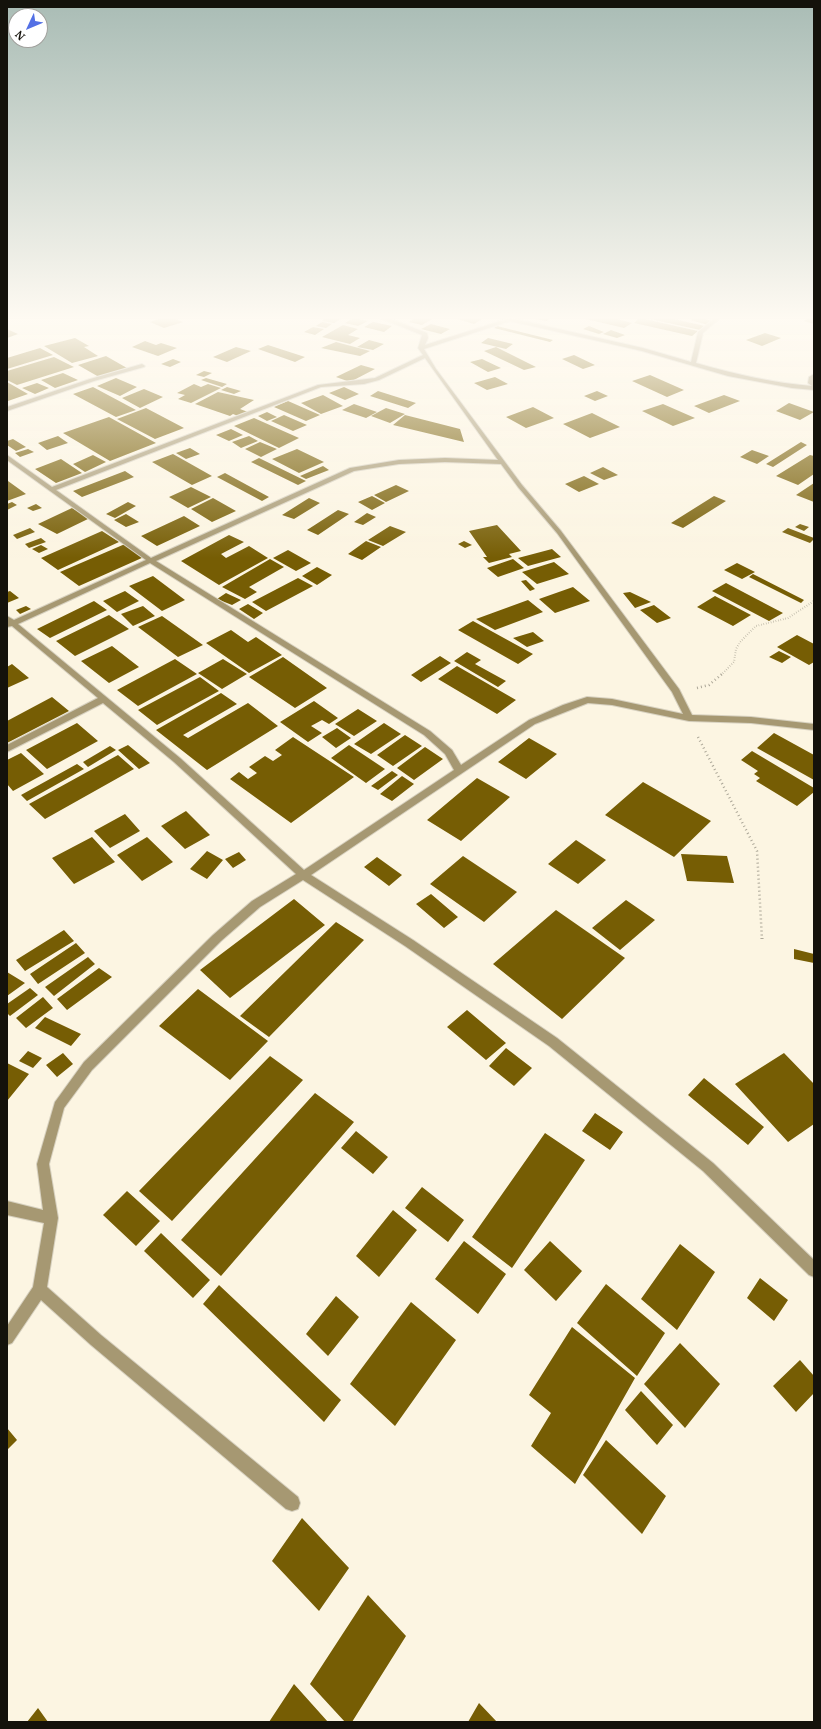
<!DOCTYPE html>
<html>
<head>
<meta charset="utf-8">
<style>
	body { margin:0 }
	#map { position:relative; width:821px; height:1729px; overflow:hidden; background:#fcf5e2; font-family:"PT Serif",serif }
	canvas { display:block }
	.frame { position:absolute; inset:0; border:8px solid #14120b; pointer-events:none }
	.north { position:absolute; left:8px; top:8px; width:40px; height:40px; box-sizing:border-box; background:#fff; border:1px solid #a1a09d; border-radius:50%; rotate:226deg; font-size:11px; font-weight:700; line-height:16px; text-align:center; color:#14120b }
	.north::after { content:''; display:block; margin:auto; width:14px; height:18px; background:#5370e5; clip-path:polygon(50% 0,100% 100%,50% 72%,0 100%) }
</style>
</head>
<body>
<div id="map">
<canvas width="821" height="1729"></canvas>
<div class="frame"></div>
<div class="north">N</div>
</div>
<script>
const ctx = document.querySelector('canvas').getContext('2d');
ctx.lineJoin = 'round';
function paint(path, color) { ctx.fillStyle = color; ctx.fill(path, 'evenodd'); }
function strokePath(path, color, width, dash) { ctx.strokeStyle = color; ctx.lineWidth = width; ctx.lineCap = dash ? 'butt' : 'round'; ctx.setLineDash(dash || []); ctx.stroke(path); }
const building = new Path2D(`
	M167,316L183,322L164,328L150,322Z
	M329,316H345L334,323L322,321Z
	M418,316H422L432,319L422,325L409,322Z
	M448,316H487L474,324Z
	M532,316H551L547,321L530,318Z
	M590,316H605L632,323L624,328L586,319Z
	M660,316L705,326L700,330L642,317Z
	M697,316L714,322L708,325L691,320Z
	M814,316V324L804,321L813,316Z
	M354,318L368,321L358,326L345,323Z
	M640,318L698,331L692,336L634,323Z
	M322,322L332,324L326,328L316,326Z
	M373,322L392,326L384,332L364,327Z
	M431,324L450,329L441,334L421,329Z
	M343,325L358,329L348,335L360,338L350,344L322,337Z
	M497,326L553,340L550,342L494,328Z
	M589,326L604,332L599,334L583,329Z
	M313,327L324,329L315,335L304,332Z
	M7,329L18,334L7,338Z
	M611,330L625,335L617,338L603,334Z
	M765,333L781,338L762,346L746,340Z
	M75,338L89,346L84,347L98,356L72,363L44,346Z
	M488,338L513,344L506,349L481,343Z
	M369,340L384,344L373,350L357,347Z
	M145,341L156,345L161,343L177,348L158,356L132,347Z
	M336,342L370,351L360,356L321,348Z
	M268,345L305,357L295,362L258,349Z
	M236,347L251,351L227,362L213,357Z
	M496,347L536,367L524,370L484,351Z
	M40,348L53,355L7,369V358Z
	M574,355L595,365L583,369L562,359Z
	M106,356L127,368L99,377L78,365Z
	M54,357L74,367L17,385L7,380V371Z
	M173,359L181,362L170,367L161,364Z
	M482,359L501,368L488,372L470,362Z
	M361,365L375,369L350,382L336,377Z
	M204,371L212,373L204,377L196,375Z
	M63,373L78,380L55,388L41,380Z
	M650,375L684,390L667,397L632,381Z
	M495,377L508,384L487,390L474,383Z
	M116,378L137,387L120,396L97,386Z
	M206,378L227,384L222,387L201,380Z
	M7,382L28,394L8,401Z
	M37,383L49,388L35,394L22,388Z
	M194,384L201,387L208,384L221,388L191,403L178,399L185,395L177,393Z
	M93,387L136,410L116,417L73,394Z
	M227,387L241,391L234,394L221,390Z
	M344,387L359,394L345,400L329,393Z
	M144,389L163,397L140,408L122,398Z
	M378,391L416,403L408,408L370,396Z
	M597,391L608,396L595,401L584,396Z
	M218,392L254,400L240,409L248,412L238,416L233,414L230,416L195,404Z
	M323,395L343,406L321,414L301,403Z
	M724,395L740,401L709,413L694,406Z
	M288,401L320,415L306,421L274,407Z
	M789,403L814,412L800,420L776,411Z
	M354,404L377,412L366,418L342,410Z
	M663,404L695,418L673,426L642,411Z
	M533,407L554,418L526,428L506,417Z
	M146,408L184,428L155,439L117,419Z
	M386,408L405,414L390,423L371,416Z
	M267,412L277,417L267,421L258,416Z
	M592,413L620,427L590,438L563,424Z
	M284,415L307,425L293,431L271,421Z
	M405,415L460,429L464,442L393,425Z
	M109,417L156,443L110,461L63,433Z
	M254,418L299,438L279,448L234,426Z
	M231,429L243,435L229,441L216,435Z
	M58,436L68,443L47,450L38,443Z
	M249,436L258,441L241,448L232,442Z
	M13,439L26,447L16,451L7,445V441Z
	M260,442L277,449L261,457L245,449Z
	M801,442L807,445L773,467L766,464Z
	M190,448L200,454L186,459L176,453Z
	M28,449L34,452L20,457L15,453Z
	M297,449L324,462L299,473L272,459Z
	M752,450L769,456L757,464L740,457Z
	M173,454L212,476L192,485L152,462Z
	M93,455L106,462L85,472L73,464Z
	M810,455L814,456V474L798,485L776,476Z
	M259,458L306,481L298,485L251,462Z
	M61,459L82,473L56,483L35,469Z
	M323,466L329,470L306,479L300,476Z
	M603,467L618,475L604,480L590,473Z
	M125,471L134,477L82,497L73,491Z
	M225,473L269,497L262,501L217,477Z
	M584,476L599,484L579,492L565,484Z
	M7,481H8L26,494L7,501Z
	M814,483V502L796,495Z
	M396,485L409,491L386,502L374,495Z
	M191,487L211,497L188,508L169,497Z
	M372,496L385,503L372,510L358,502Z
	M714,496L726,501L683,528L671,523Z
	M213,498L236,511L212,522L191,509Z
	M309,498L320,503L294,519L282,515Z
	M12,502L17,505L7,510V504Z
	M128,502L136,506L115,518L106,514Z
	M36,504L42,508L33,511L27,508Z
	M72,508L90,518L57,534L38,524Z
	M338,510L349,514L318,535L307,530Z
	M367,513L376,517L363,525L354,522Z
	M126,514L139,522L126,527L114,520Z
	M184,516L200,526L157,546L141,536Z
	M800,524L809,527L804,531L795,527Z
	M497,525L521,551L509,554L512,557L489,563L483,557H487L469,531Z
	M390,526L406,532L383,546L368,540Z
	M30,528L35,532L17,539L13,535Z
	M788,528L814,538V539L810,543L782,532Z
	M102,531L119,542L58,570L41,558Z
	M229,535L244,542L221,554L226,558L249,546L268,558L219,585L181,561Z
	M41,538L46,542L29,548L25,544Z
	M366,541L381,547L362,560L348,554Z
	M464,541L472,545L465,548L458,544Z
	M125,544L144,557L79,586L60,572Z
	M41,545L48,549L39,553L32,549Z
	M552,549L561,557L528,566L518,558Z
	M288,550L311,563L296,571L273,558Z
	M270,559L284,567L249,587L257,592L245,599L222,587Z
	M513,559L524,568L498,577L487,568Z
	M554,562L569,574L537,584L522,572Z
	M737,563L755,572L742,579L724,570Z
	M317,567L332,575L317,585L302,576Z
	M753,574L804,600L801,603L749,577Z
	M153,576L185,600L162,611L129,586Z
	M298,578L313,586L266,611L252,602Z
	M526,580L535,589L530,591L521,581Z
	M726,583L783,613L769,621L712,591Z
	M573,587L590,601L555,613L539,599Z
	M10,591L19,598L7,603V592Z
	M125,591L139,601L117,612L103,601Z
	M630,592L651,602L635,608L623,593Z
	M226,593L241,600L232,605L217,599Z
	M715,596L751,615L733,626L697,607Z
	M528,600L543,612L495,630L476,619Z
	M94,601L107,610L50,638L37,629Z
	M248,604L263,613L254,619L239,609Z
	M654,605L671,618L657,623L640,610Z
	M26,606L31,609L20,614L16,610Z
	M143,606L155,616L133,626L121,614Z
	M109,615L129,629L75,656L56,641Z
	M162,616L203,645L178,657L138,627Z
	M473,621L533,654L518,664L458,630Z
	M231,630L248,642L256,637L282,655L249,673L206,643Z
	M533,632L544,641L527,647L513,638Z
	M797,635L814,644V662L809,665L777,647Z
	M112,646L139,667L109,683L81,661Z
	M779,651L791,657L782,663L769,657Z
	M467,652L481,660L475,664L506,681L498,687L454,661Z
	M440,656L451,663L421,682L411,675Z
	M283,657L327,688L295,708L249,677Z
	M175,659L197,674L138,706L117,690Z
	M223,659L247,674L222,689L198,673Z
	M12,664L29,678L7,688V667Z
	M457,666L516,700L497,714L438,679Z
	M200,677L219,691L157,725L138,710Z
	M221,693L237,704L183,735L188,738L248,703L278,726L207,770L156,730Z
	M52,697L69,711L7,743V721Z
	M314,701L338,718L329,724L322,720L311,726L322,733L308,742L280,722Z
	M358,709L377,721L354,736L335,724Z
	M77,723L98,741L47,769L26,750Z
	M384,723L401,734L371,754L354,744Z
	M337,728L351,738L336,748L322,737Z
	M774,733L814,755V780L757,748Z
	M405,735L422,746L393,766L377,755Z
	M293,737L354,777L291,823L230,779L239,772L248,779L257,773L249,767L265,756L273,761L282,755L275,750Z
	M529,738L557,754L526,779L498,762Z
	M128,745L150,763L139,769L118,750Z
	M349,745L385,769L366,783L331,758Z
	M110,746L116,750L88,767L83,762Z
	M425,747L443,759L414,780L397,768Z
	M752,751L814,788V792L797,806L756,781L760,778L754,774L758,771L741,760Z
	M21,753L44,774L13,791L7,784V760Z
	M118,755L134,769L45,819L29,804Z
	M77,764L84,769L27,801L21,795Z
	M392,771L398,775L378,790L371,786Z
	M402,776L414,784L392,801L380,794Z
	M477,778L510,797L461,841L427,820Z
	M643,782L711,821L674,857L605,815Z
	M186,811L210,835L185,849L161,826Z
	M125,814L140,831L110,848L94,831Z
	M92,837L115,862L74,884L52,858Z
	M147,837L173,862L142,881L117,855Z
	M576,840L606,860L578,884L548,864Z
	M207,851L223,860L207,879L190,869Z
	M239,852L246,860L233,868L225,859Z
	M681,854L727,856L734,883L687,881Z
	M463,856L517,892L484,922L430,884Z
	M377,857L402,875L389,886L364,867Z
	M431,894L458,917L444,928L416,904Z
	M294,899L325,925L230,998L200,970Z
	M626,900L655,920L620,950L592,928Z
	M556,910L625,958L562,1019L493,964Z
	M336,922L364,940L269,1037L240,1016Z
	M64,930L74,941L25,971L16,960Z
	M76,943L85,953L38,984L30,974Z
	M794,949L814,954V963L794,959Z
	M88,957L95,964L54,996L45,987Z
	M99,968L112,977L67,1010L57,999Z
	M7,972L25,983L7,996Z
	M30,988L38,995L10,1016L7,1013V1004Z
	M198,989L268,1041L230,1080L159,1026Z
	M43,997L53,1008L26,1028L16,1018Z
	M467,1010L506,1043L486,1060L447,1027Z
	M45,1017L81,1034L71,1046L35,1028Z
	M506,1048L532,1068L514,1086L489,1066Z
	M28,1051L42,1058L33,1068L19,1061Z
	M63,1053L73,1064L57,1077L46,1065Z
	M784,1053L814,1084V1124L788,1142L735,1084Z
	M270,1056L303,1080L172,1221L139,1191Z
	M7,1063L29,1074L7,1101Z
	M704,1078L764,1127L748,1145L688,1095Z
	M315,1093L354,1122L221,1276L181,1240Z
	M595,1113L623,1132L610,1150L582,1131Z
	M356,1131L388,1157L373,1174L341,1148Z
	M545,1133L585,1160L512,1268L472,1237Z
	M422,1187L464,1220L448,1242L405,1208Z
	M127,1191L160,1221L136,1246L103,1215Z
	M393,1210L417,1230L379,1277L356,1256Z
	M161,1233L210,1280L193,1298L144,1251Z
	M464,1241L506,1274L478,1314L435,1279Z
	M550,1241L582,1271L556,1301L524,1270Z
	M680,1244L715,1272L677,1330L641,1299Z
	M760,1278L788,1300L774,1321L747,1298Z
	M606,1284L665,1333L637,1376L577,1323Z
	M219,1285L341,1400L324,1422L203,1304Z
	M336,1296L359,1317L328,1356L306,1334Z
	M411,1302L456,1340L395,1426L350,1384Z
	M572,1327L635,1378L575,1484L531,1446L551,1413L529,1395Z
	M680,1343L720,1384L685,1428L644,1384Z
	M800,1360L814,1376V1393L796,1412L773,1386Z
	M641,1391L673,1425L657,1445L625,1410Z
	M7,1428L17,1440L7,1450Z
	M606,1440L666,1496L642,1534L583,1475Z
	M302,1518L349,1568L319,1611L272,1561Z
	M368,1595L406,1636L352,1722H345L310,1684Z
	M294,1684L328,1722H269Z
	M479,1703L497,1722H468Z
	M38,1708L48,1722H27Z`);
const pathFar2 = new Path2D(`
	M721,675L734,662L736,649L740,642L756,626L788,618L814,601`);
const pathFar1 = new Path2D(`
	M697,688L709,685L722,674
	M698,737L757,851L762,939`);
const path = new Path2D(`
	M762,938V940`);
const minor = new Path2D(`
	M375,316H383L427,333L428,338L425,345L510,318L643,348L691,362L698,332L717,316H722L703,333L696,363C734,374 773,383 812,386L808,383L809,377L814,374V390L792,388L728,376L642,351L510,321L424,349L436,369L522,485L561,531L679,689L692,715L751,717L814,724V730L751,723L689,721L612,705L588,703L535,724L311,875L413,940L557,1038L713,1163L814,1260V1277L809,1275L703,1171L549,1046L405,946L303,880L260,907L221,941L92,1070L64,1108L49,1164L58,1218L47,1287L101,1335L298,1497L300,1503L298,1509L292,1511L286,1509L91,1345L41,1300L12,1343L7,1345V1326L33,1287L44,1223L7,1215V1201L43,1210L37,1164L55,1102L84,1062L213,935L252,901L296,874L174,762L103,703L7,752V745L98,698L12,626L7,627V616L14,620L146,560L7,460V455L52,487L318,385L375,378L423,355L418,348L422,335ZM425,358L498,460L445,458L399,460L350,468L151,558L56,490L321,387L364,384L379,380ZM445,462L501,464L518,487L557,533L672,692L683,714L612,699L587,697L563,705L529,720L461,765L452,750L430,731L156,561L354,471L399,464ZM150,563L424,735L445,754L454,770L304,870L180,758L18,624Z
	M142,364L145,366L144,367L94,381L7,411V407L90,379Z`);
paint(building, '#765d04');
strokePath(minor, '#d7d1c0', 2);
strokePath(pathFar2, '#aca798', 2, [0.5, 2]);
strokePath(pathFar1, '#aca798', 2.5, [1, 3]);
strokePath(path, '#aca798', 3, [1, 3.5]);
paint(minor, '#a69872');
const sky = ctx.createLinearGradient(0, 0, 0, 558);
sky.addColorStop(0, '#a9bcb5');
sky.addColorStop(0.57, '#fefaf2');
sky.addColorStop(1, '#fefaf200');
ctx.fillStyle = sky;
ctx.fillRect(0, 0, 821, 558);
</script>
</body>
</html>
